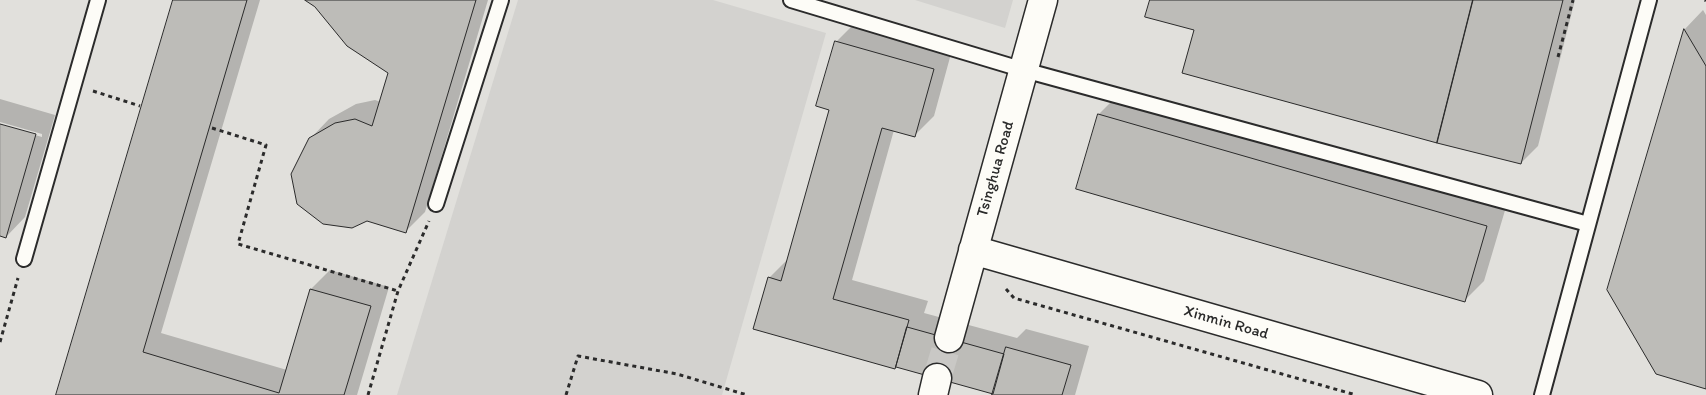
<!DOCTYPE html>
<html>
<head>
<meta charset="utf-8">
<style>
	body { margin:0 }
	canvas { display:block; background:#f0efeb }
</style>
</head>
<body>
<canvas width="1706" height="395"></canvas>
<script>
const ctx = document.querySelector('canvas').getContext('2d');
ctx.lineJoin = 'round';
function paint(path, color) { ctx.fillStyle = color; ctx.fill(path, 'evenodd'); }
function strokePath(path, color, width, dash) { ctx.strokeStyle = color; ctx.lineWidth = width; ctx.lineCap = dash ? 'butt' : 'round'; ctx.setLineDash(dash || []); ctx.stroke(path); }
function drawText(font, color, halo, rows, align = 'center') {
  ctx.font = font + ' Itim,sans-serif'; ctx.lineWidth = 4; ctx.setLineDash([]); ctx.textBaseline = 'middle'; ctx.strokeStyle = halo; ctx.fillStyle = color; for (const [text, x, y, turn = 0] of rows) {
    ctx.save(); ctx.translate(x, y); ctx.rotate((+turn || 0) * Math.PI / 180); ctx.textAlign = isNaN(turn) ? turn : align; if (halo) ctx.strokeText(text, 0, 0); ctx.fillText(text, 0, 0); ctx.restore();
  }
}
const built = new Path2D(`
	M0,0H1706V395H0Z`);
const green = new Path2D(`
	M518,0H713L826,33L722,395H397Z
	M915,0H1013L1005,28Z`);
const shadow = new Path2D(`
	M175,0H260L161,333L287,370L311,289L330,270L389,287L357,395H57Z
	M307,0H488L425,212L406,231L367,219L310,139L329,119L356,104L375,100L381,102L390,72Z
	M1151,0H1575L1538,146L1521,163L1196,29Z
	M1703,10L1706,15V388L1608,290L1685,29Z
	M855,23L952,50L934,116L914,136L894,130L852,280L928,301L924,313L1017,338L1026,329L1089,346L1075,395H994L995,389L897,366L895,368L769,278L788,259L830,109L836,42Z
	M1118,95L1506,207L1484,281L1465,300L1078,188L1099,114Z
	M0,99L55,115L25,217L6,237L0,235V125L42,137V134L0,122Z`);
const building = new Path2D(`
	M173,0H247L143,352L279,393L310,289L371,306L344,395H56Z
	M305,0H476L406,233L367,221L352,228L323,224L297,204L291,174L309,138L335,123L355,119L372,126L388,73L347,46L315,7Z
	M1150,0H1473L1437,143L1182,73L1194,30L1145,17Z
	M1473,0H1563L1521,164L1437,143Z
	M1684,29L1706,66V389L1656,374L1607,290Z
	M835,41L934,69L915,137L882,128L833,299L909,320L895,369L753,329L768,277L781,281L829,110L816,106Z
	M1098,114L1487,226L1465,302L1076,189Z
	M0,124L36,134L6,238L0,236Z
	M907,327L1004,354L993,394L896,367Z
	M1006,347L1071,365L1062,395H992Z`);
const streetTunnel = new Path2D(`
	M937,378L949,338`);
const path = new Path2D(`
	M1705,0L1706,1
	M1558,57L1573,0
	M93,91L140,106
	M212,128L266,145L238,244L398,291
	M1006,289L1014,298L1356,395
	M0,342L18,278
	M368,395L398,291L429,221
	M566,395L578,356L677,374L747,395`);
const lane = new Path2D(`
	M791,0L1024,70L1588,224
	M436,204L501,0
	M24,259L98,0
	M1542,395L1649,0`);
const street = new Path2D(`
	M973,250L1478,395
	M949,338L1043,0
	M933,395L937,378`);
const streetNames = [
	["Tsinghua Road",996,169,-74],
	["Xinmin Road",1226,323,16]
];
paint(built, '#e1e0dc');
paint(green, '#d3d2cf');
paint(shadow, '#0003');
paint(building, '#bdbcb8');
strokePath(building, '#2b2b2b', 1);
strokePath(streetTunnel, '#c9c8c5', 28, [28, 14]);
strokePath(lane, '#2b2b2b', 18);
strokePath(street, '#2b2b2b', 31);
strokePath(path, '#2b2b2b', 3, [4, 4]);
strokePath(lane, '#fdfcf7', 14);
strokePath(street, '#fdfcf7', 28);
drawText('16px', '#2b2b2b', '#fdfcf7', streetNames);
</script>
</body>
</html>
